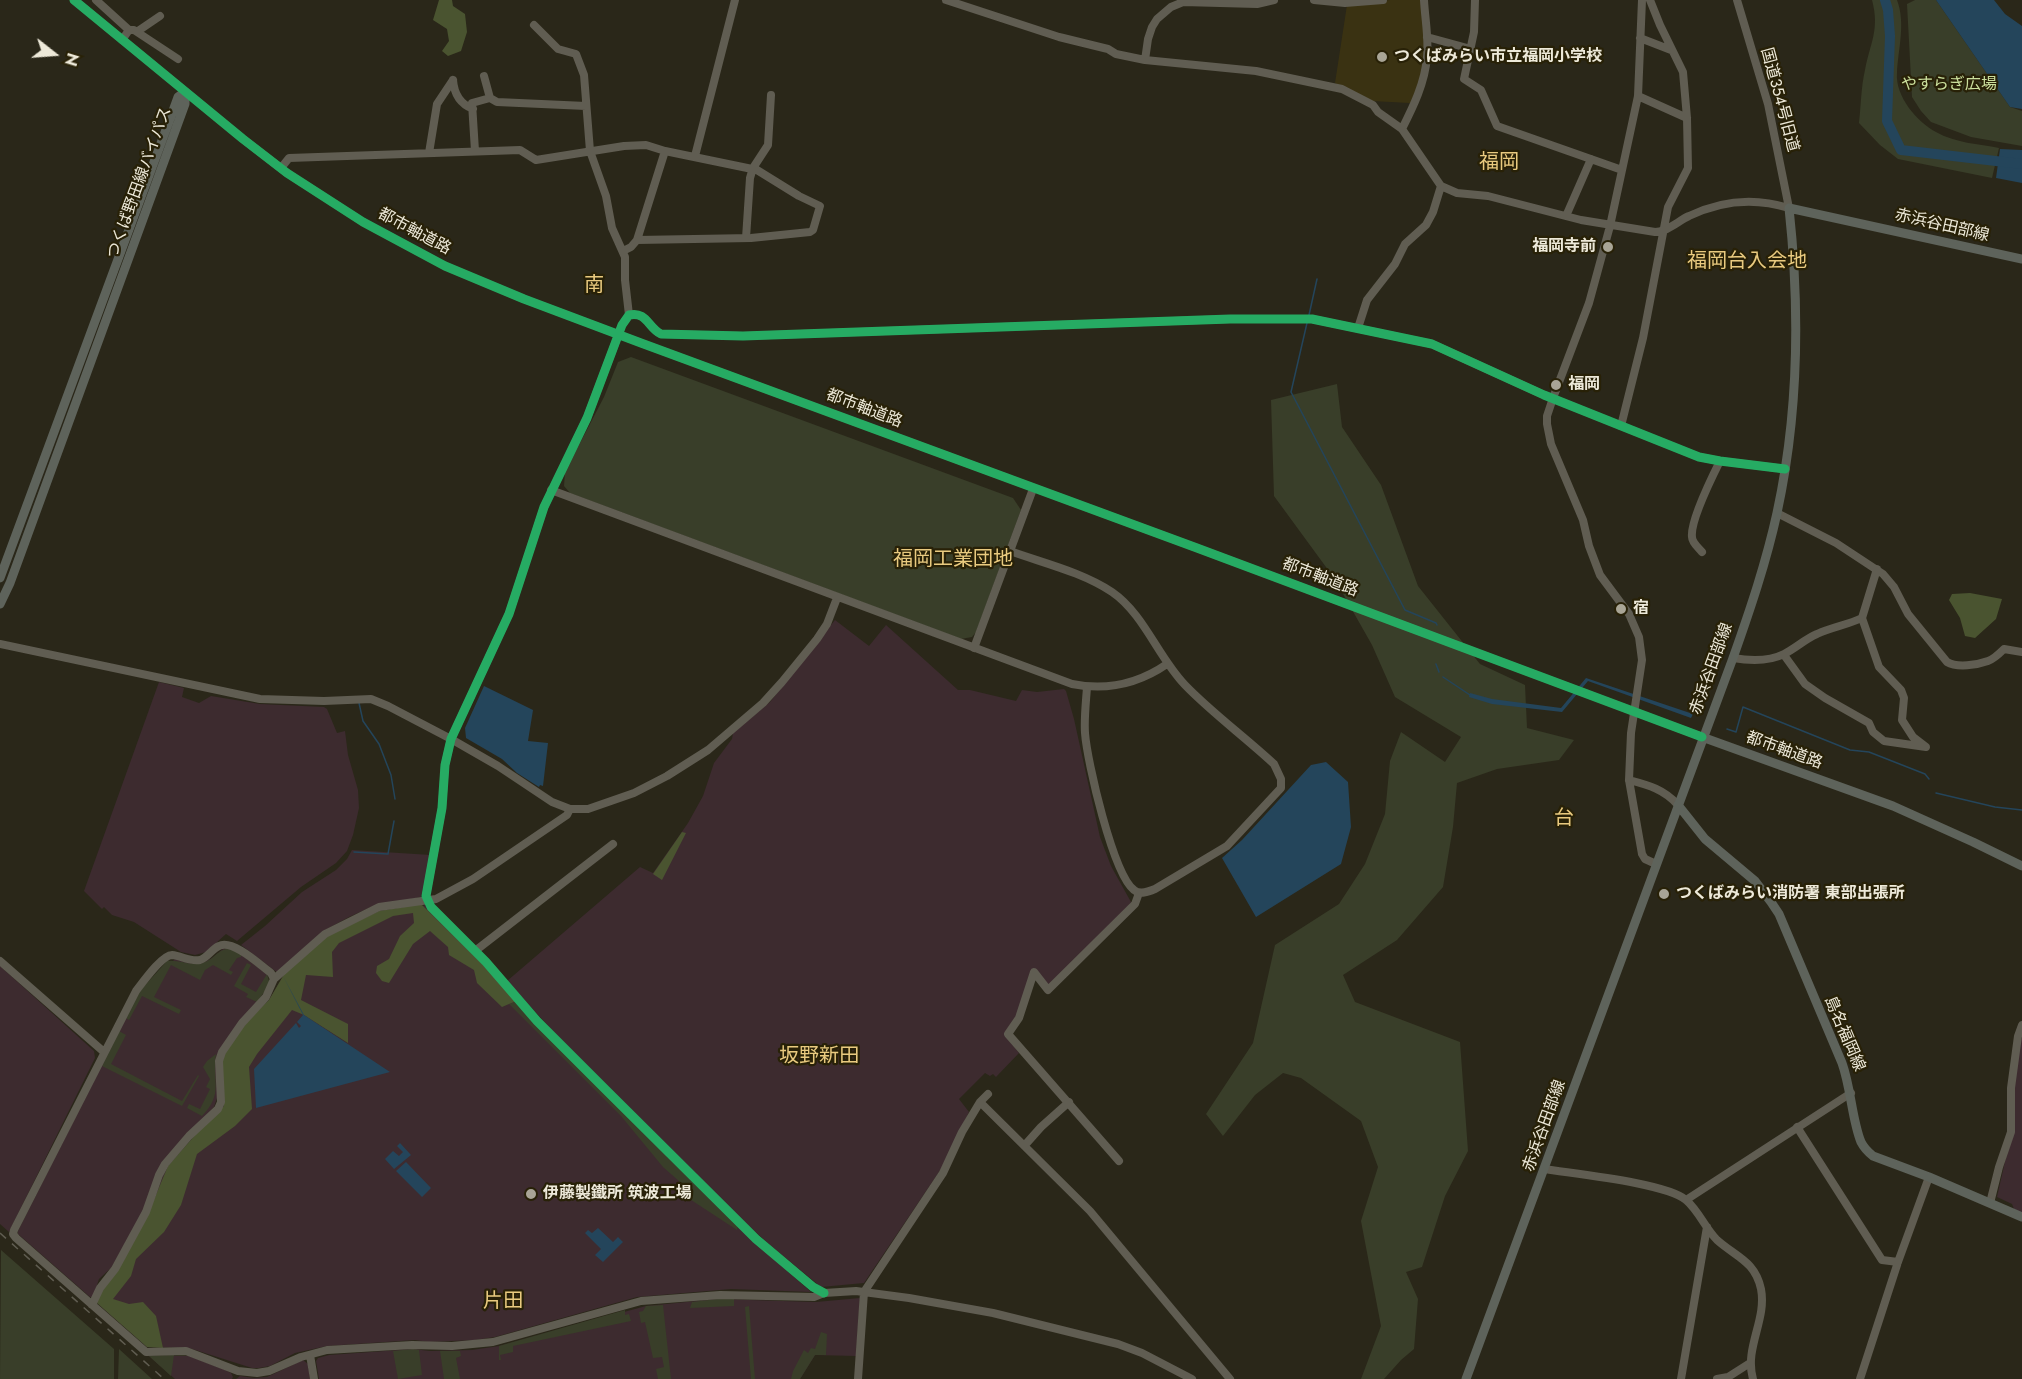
<!DOCTYPE html>
<html>
<head>
<meta charset="utf-8">
<style>
	body { margin:0 }
	#map { position:relative; width:2022px; height:1379px; overflow:hidden; background:#2a2719; font-family:Jost,sans-serif }
	canvas { display:block }
	.north { position:absolute; left:24px; top:24px; width:60px; height:60px; -webkit-text-stroke:4px #282107; paint-order:stroke; rotate:107deg; font-size:16px; font-weight:700; line-height:24px; text-align:center; color:#ede9d9 }
	.north::after { content:''; display:block; margin:auto; width:21px; height:27px; background:#ede9d9; clip-path:polygon(50% 0,100% 100%,50% 72%,0 100%) }
</style>
</head>
<body>
<div id="map">
<canvas width="2022" height="1379"></canvas>
<div class="north">N</div>
</div>
<script>
const ctx = document.querySelector('canvas').getContext('2d');
ctx.lineJoin = 'round';
function paint(path, color) { ctx.fillStyle = color; ctx.fill(path, 'evenodd'); }
function strokePath(path, color, width, dash) { ctx.strokeStyle = color; ctx.lineWidth = width; ctx.lineCap = dash ? 'butt' : 'round'; ctx.setLineDash(dash || []); ctx.stroke(path); }
function drawText(font, color, halo, rows, align = 'center') {
  ctx.font = font + ' Jost,"Noto Sans JP",sans-serif'; ctx.lineWidth = 4.5; ctx.setLineDash([]); ctx.textBaseline = 'middle'; ctx.strokeStyle = halo; ctx.fillStyle = color; for (const [text, x, y, turn = 0] of rows) {
    ctx.save(); ctx.translate(x, y); ctx.rotate((+turn || 0) * Math.PI / 180); ctx.textAlign = isNaN(turn) ? turn : align; if (halo) ctx.strokeText(text, 0, 0); ctx.fillText(text, 0, 0); ctx.restore();
  }
}
const built = new Path2D(`
	M1390,0H1422L1425,64L1412,102L1410,103L1372,101L1335,83L1347,5Z`);
const industrial = new Path2D(`
	M835,620L869,646L886,625L958,690H970L1016,701L1022,690L1037,692L1064,689L1066,691L1074,719L1100,837L1111,866L1131,902L1130,905L1048,987L1038,978L1028,985L1016,1020L1004,1034L1019,1053L996,1077L993,1074L990,1076L985,1073L959,1099L969,1112L941,1169L864,1283L821,1287L770,1245L738,1216L552,1030L507,981L640,867L653,873L688,823L703,796L714,763L732,739L733,733L770,702Z
	M159,682L184,688L182,697L199,703L211,696L260,704L324,707L327,709L337,733L345,731L348,755L358,790L359,808L353,835L347,851L336,863L301,887L237,941L226,934L206,952L195,955L181,952L134,922L112,915L104,907L102,909L84,891Z
	M352,850L431,855L421,897L371,907L349,917L325,930L278,973L241,945L265,926L302,892L336,870L347,859Z
	M425,905L483,965L544,1033L758,1245L811,1292L731,1289L637,1297L495,1337L475,1340L429,1342L415,1340L327,1346L295,1353L270,1366L259,1368H252L189,1348L147,1347L97,1303L148,1214L164,1173L224,1106L269,1000L286,971L326,936Z
	M232,948L268,975L219,1092L214,1107L172,1152L142,1215L111,1268L99,1279L93,1297H90L18,1234V1231L138,993L175,959L192,964L202,963L212,958L223,949Z
	M0,966L94,1051L95,1058L9,1232L0,1224Z
	M2020,1038L2022,1039V1213L2014,1209L2012,1204L1997,1197L2006,1157L2014,1133V1093Z
	M860,1298L856,1356L815,1355L800,1379H319L316,1361L318,1358L329,1355L413,1349L430,1351L472,1350L499,1346L646,1306L717,1299L816,1302Z
	M149,1356H189L223,1369L231,1373L233,1377L232,1379H175Z
	M303,1360L308,1364L310,1379H236L240,1376L254,1378L267,1377Z`);
const green = new Path2D(`
	M1872,0H1897C1906,24 1898,49 1897,73C1895,96 1917,122 1936,132C1955,143 1979,144 1999,148L1992,178L1898,159L1880,145L1859,123C1861,106 1861,87 1865,70C1870,43 1880,30 1872,0Z
	M1915,0H1936L2010,107L2022,111V146L1971,137L1931,122L1921,111L1912,97L1907,4Z
	M631,357L1013,498L1021,510L976,632L972,637L961,639L570,493L564,486L565,472L604,397L618,362Z
	M1337,384L1342,427L1381,485L1418,586L1480,664L1525,685L1527,728L1574,740L1559,760L1497,769L1457,783L1453,827L1443,887L1397,940L1343,975L1355,1002L1460,1042L1468,1151L1445,1196L1422,1267L1406,1272L1418,1299L1414,1349L1401,1360L1384,1379H1361L1381,1326L1361,1221L1378,1167L1361,1121L1301,1078L1283,1073L1255,1095L1223,1136L1206,1114L1253,1043L1275,945L1339,904L1365,864L1385,814L1390,761L1401,732L1445,762L1461,737L1395,697L1372,645L1334,578L1274,496L1271,400Z
	M232,948L241,955V957L237,958L229,970L233,972L231,975L213,965L205,970L200,980L171,965L154,997L181,1010L179,1014L142,996L129,1020L126,1018L138,993L167,961C178,959 190,966 202,963C215,960 216,949 232,948Z
	M247,963L251,965L241,984L256,992L267,974L270,984L257,1002L246,997L248,994L234,986Z
	M516,1001L738,1226L737,1230L682,1194L679,1181L663,1167L621,1116L509,1004Z
	M119,1031L126,1035L111,1064L182,1101L198,1075L199,1076L182,1106L102,1066Z
	M216,1054C212,1082 224,1093 202,1116L187,1108L189,1104L200,1109L210,1089L206,1087L210,1079L203,1067L207,1061Z
	M1,1250L114,1349V1379H0Z
	M717,1299H734V1306L690,1308L692,1302Z
	M663,1305L671,1379H658L656,1369L664,1367L662,1357L653,1358L645,1322L641,1323L639,1312L643,1311L646,1306Z
	M749,1306L755,1379H751L745,1307Z
	M625,1310V1315L629,1314L631,1321L513,1346V1352L500,1355L501,1360H499V1346Z
	M821,1332L827,1334L826,1355H815L800,1379H791L793,1371L804,1350L808,1353L811,1348L815,1349Z
	M119,1349L152,1379H118Z
	M413,1349L419,1350L422,1375L398,1379L393,1351Z
	M440,1351H460L461,1356L456,1358L460,1379H444Z
	M174,1355L171,1376L149,1356Z`);
const forest = new Path2D(`
	M439,0H452L453,6L465,14L467,32L461,51L448,56L442,51L449,41L447,29L433,20Z
	M1970,593L2002,599L1996,619L1975,638L1965,636L1960,618L1949,600L1952,594Z
	M682,832L686,833L662,880L653,874Z
	M421,904L483,965L516,1001L502,1007L477,983L474,970L449,955L448,947L430,931L413,944L389,983L382,981L376,973L377,966L389,959L400,936L414,923L413,913L393,916L339,943L332,952L333,977L306,975L301,1000L348,1024V1043L304,1015L292,1010L257,1054L249,1067L252,1109L235,1126L197,1154L181,1205L164,1232L136,1259L131,1276L113,1299L129,1304L143,1302L156,1316L163,1348L147,1347L97,1303L98,1296L148,1214L168,1166L197,1133L224,1106L222,1063L225,1052L250,1018L269,1000L286,971L326,936L379,911Z`);
const water = new Path2D(`
	M1936,0H1994L2005,14L2022,26V109L2010,107Z
	M2000,149L2022,150V183L1996,178Z
	M1586,678L1693,714L1691,718L1588,681L1562,712L1492,704L1469,697L1470,693L1492,699L1561,708Z
	M484,686L533,710L528,741L548,743L543,786L540,785L539,787L517,773L502,759L466,738L465,728Z
	M1326,762L1348,782L1351,827L1341,864L1256,917L1222,858L1242,840L1311,765Z
	M283,976L304,1015L390,1072L256,1108L254,1069L296,1023L299,1028L301,1026L297,1022L303,1015Z
	M400,1143L411,1155L394,1169L385,1159L393,1151L399,1156L403,1152L397,1146Z
	M406,1162L431,1188L422,1197L396,1171Z
	M598,1228L613,1242L618,1237L623,1242L603,1262L595,1255L601,1249L585,1233L588,1230L592,1233Z`);
const stream = new Path2D(`
	M1309,315L1317,279
	M1307,323L1291,392L1405,610L1436,623L1437,625
	M1436,664L1439,672
	M1443,677L1470,695
	M359,703L363,721L379,744L391,775L395,799
	M1727,729L1736,732L1743,707L1850,750L1869,752L1925,774L1929,779
	M1936,793L1995,807L2022,810
	M354,852L388,854L394,821`);
const river = new Path2D(`
	M1885,0L1888,10L1890,36L1887,121L1901,150L2022,164`);
const minor = new Path2D(`
	M74,0L243,139L287,173L363,222L445,266L524,299L641,343L1197,548L1702,737
	M96,0L129,30
	M946,0L1059,37L1108,49L1116,54L1145,60L1256,71L1342,89L1373,105L1378,112L1402,129L1441,186L1457,193L1488,196L1581,220L1655,232C1667,232 1678,221 1689,216C1722,200 1754,197 1789,208L1768,104L1737,0
	M1314,0L1345,3L1383,0
	M1475,0L1474,32L1464,79L1481,90L1497,126L1622,170
	M1642,0L1638,96L1610,226L1589,303L1553,398L1547,416V424L1551,444L1583,520L1589,546L1600,575L1629,614L1639,637L1642,660L1631,733L1629,780L1642,854L1645,859L1656,864
	M534,25L558,49L576,54L584,75L590,151L606,196L612,228L625,257V280L629,315
	M138,31L160,16
	M1427,37L1471,49
	M1640,38L1671,50
	M122,40L129,30H134L178,59
	M1145,60L1148,39L1152,27L1157,19L1171,7L1183,2L1257,4L1274,0
	M484,76L490,98L497,102L586,106
	M453,80C454,93 460,104 473,109
	M1638,96L1687,118
	M1402,129C1413,107 1425,83 1427,57C1429,39 1425,19 1424,0
	M475,151L472,103L490,98
	M429,153L437,104L453,80
	M695,156L735,0
	M281,168L289,158L520,150L536,160L624,146L646,145L665,151L757,170L799,196L820,206L813,230L810,232L751,238L637,240
	M1566,216L1591,159
	M746,238L750,178L753,168L768,145L771,95
	M623,251L631,247L637,240L665,151
	M1358,328L1367,300L1395,264L1405,244L1426,225L1433,212L1441,186
	M1621,426L1643,338L1668,207L1688,168L1687,118L1683,72L1660,25L1650,0
	M551,490L1072,684C1107,691 1138,684 1167,664
	M1777,513L1836,543L1883,574L1894,587L1908,614L1947,662C1957,668 1977,665 1988,661C1994,659 1999,654 2004,649L2022,652
	M1010,551C1043,563 1082,572 1112,592C1144,614 1158,657 1185,685C1212,713 1245,737 1274,764L1281,779V788L1227,846L1155,889C1148,892 1140,895 1134,890C1113,874 1087,761 1085,733C1084,718 1086,702 1087,687
	M1702,552C1699,548 1692,543 1692,537C1690,521 1712,477 1720,461
	M0,644L260,699L324,701L371,699L388,706L451,739L498,766L552,802L570,809H588L634,793L667,776L708,750L763,703L782,682L817,639L827,624L837,598
	M974,648L1033,489
	M1784,655L1805,684L1825,698L1869,723L1873,732L1884,741L1926,747L1913,737L1902,720L1904,698L1901,690L1879,667L1862,618
	M1733,658C1750,661 1768,662 1784,654C1796,648 1805,639 1817,634C1832,627 1847,625 1862,618L1877,569
	M1629,780C1648,785 1664,789 1678,805
	M475,951L613,844
	M0,961L104,1052
	M274,979L271,973C260,965 233,939 219,946C212,949 207,958 200,960C190,962 182,956 172,955C162,955 143,982 136,991L14,1230L13,1234L16,1238L146,1352L186,1351L238,1371L257,1373L269,1371L301,1357L327,1350L412,1345L452,1346L493,1342L641,1301L720,1295L814,1297L824,1293L856,1291L909,1298L993,1313L1118,1344L1142,1353L1192,1379
	M980,1102L1090,1211L1230,1379
	M1797,1127L1882,1260L1898,1262
	M1025,1145L1041,1127L1069,1102
	M1119,1161L1008,1034L1019,1018L1034,972L1048,990L1135,904L1139,893
	M1544,1169C1575,1174 1666,1183 1686,1200C1699,1211 1705,1228 1717,1240C1736,1257 1755,1261 1761,1289C1767,1320 1744,1348 1753,1379
	M1686,1200L1851,1093
	M1990,1203L1999,1167L2011,1132V1088L2018,1036L2022,1025
	M824,1293L813,1287L756,1239L606,1090L537,1021L486,962L431,907L426,896L442,808L445,765L451,739L509,614L544,507L587,418L622,325L629,315C647,311 648,328 661,334L743,336L1230,319H1312L1432,344L1544,395L1699,457L1720,461L1785,469
	M92,1305L100,1288L115,1269L146,1212L159,1175L165,1164L189,1136L218,1109L221,1102L219,1061L222,1052L242,1023L266,997L274,979L325,934L379,907L436,899L473,879L567,815L570,809
	M310,1355L314,1379
	M858,1379L864,1292L943,1173L962,1132L980,1102L988,1094
	M1681,1379L1707,1227
	M1717,1379L1728,1377L1750,1363
	M1860,1379L1898,1262L1929,1177`);
const major = new Path2D(`
	M0,578L174,108L178,97L185,92
	M0,604L10,583L185,104V92
	M1702,737L1893,806L1973,842L2022,866
	M1678,805L1705,839L1755,881L1771,902L1779,914L1842,1063C1851,1088 1852,1120 1861,1142C1864,1148 1868,1152 1873,1156L1929,1177L2022,1217
	M1466,1379L1733,658C1750,610 1766,563 1777,513C1799,412 1800,310 1789,208L2022,259`);
const rail = new Path2D(`
	M0,1233L164,1379`);
const cycleway = new Path2D(`
	M74,0L243,139L287,173L363,222L445,266L524,299L641,343L1197,548L1702,737
	M824,1293L813,1287L756,1239L606,1090L537,1021L486,962L431,907L426,896L442,808L445,765L451,739L509,614L544,507L587,418L622,325L629,315C647,311 648,328 661,334L743,336L1230,319H1312L1432,344L1544,395L1699,457L1720,461L1785,469`);
const markers = [
	[1382,57,6,"#a9a596"],
	[1608,247,6,"#a9a596"],
	[1556,385,6,"#a9a596"],
	[1621,609,6,"#a9a596"],
	[1664,894,6,"#a9a596"],
	[531,1194,6,"#a9a596"]
];
const poiNames = [
	["つくばみらい市立福岡小学校",1394,57],
	["福岡寺前",1596,247,"right"],
	["福岡",1568,385],
	["宿",1633,609],
	["つくばみらい消防署 東部出張所",1676,894],
	["伊藤製鐵所 筑波工場",543,1194]
];
const parkNames = [
	["やすらぎ広場",1949,85]
];
const streetNames = [
	["国道354号旧道",1779,100,75],
	["つくば野田線バイパス",140,183,-70],
	["赤浜谷田部線",1942,226,13],
	["都市軸道路",414,232,28],
	["都市軸道路",864,409,21],
	["都市軸道路",1320,578,21],
	["赤浜谷田部線",1712,669,-70],
	["都市軸道路",1784,751,20],
	["島名福岡線",1844,1034,67],
	["赤浜谷田部線",1545,1126,-70]
];
const quarterNames = [
	["福岡",1499,163],
	["福岡台入会地",1747,262],
	["南",594,286],
	["福岡工業団地",953,560],
	["台",1564,819],
	["坂野新田",819,1057],
	["片田",503,1302]
];
paint(built, '#3a3212');
paint(industrial, '#3d2b2f');
paint(green, '#393e29');
paint(forest, '#4a5430');
paint(water, '#24455b');
strokePath(stream, '#24455b', 1.5);
strokePath(river, '#24455b', 10);
strokePath(minor, '#605d52', 8);
strokePath(major, '#5e635b', 9);
strokePath(rail, '#605d51', 1.5, [8, 8]);
strokePath(cycleway, '#26ab63', 9);
for (const [x, y, r, color] of markers) { const dot = new Path2D(); dot.arc(x, y, r, 0, 2 * Math.PI); ctx.fillStyle = color; ctx.fill(dot); strokePath(dot, '#282107', 2); }
drawText('bold 16px', '#ede9d9', '#282107', poiNames, 'left');
drawText('16px', '#cbe09d', '#282107', parkNames);
drawText('16px', '#ede9d9', '#282107', streetNames);
drawText('20px', '#e9ca7f', '#282107', quarterNames);
</script>
</body>
</html>
